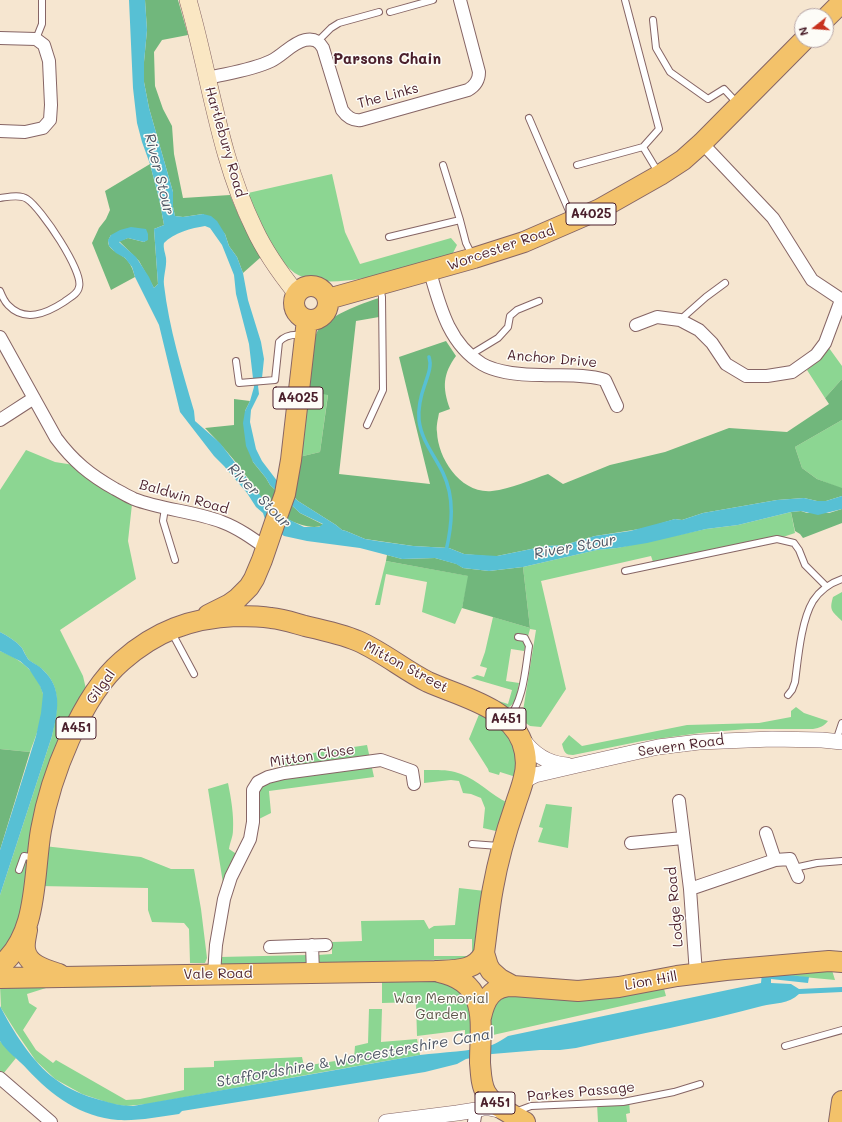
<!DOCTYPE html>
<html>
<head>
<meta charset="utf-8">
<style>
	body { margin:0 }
	#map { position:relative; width:842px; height:1122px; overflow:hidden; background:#f6e6d0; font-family:Mali,sans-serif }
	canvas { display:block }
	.north { position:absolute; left:794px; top:8px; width:40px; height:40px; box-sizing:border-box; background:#fdfcf7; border:1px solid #b5a4a5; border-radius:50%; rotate:253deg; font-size:11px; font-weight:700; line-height:16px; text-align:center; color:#4a1f2b }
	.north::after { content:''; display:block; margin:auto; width:14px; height:18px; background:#c8321e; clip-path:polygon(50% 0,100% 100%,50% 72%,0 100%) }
</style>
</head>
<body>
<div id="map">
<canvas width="842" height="1122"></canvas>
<div class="north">N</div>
</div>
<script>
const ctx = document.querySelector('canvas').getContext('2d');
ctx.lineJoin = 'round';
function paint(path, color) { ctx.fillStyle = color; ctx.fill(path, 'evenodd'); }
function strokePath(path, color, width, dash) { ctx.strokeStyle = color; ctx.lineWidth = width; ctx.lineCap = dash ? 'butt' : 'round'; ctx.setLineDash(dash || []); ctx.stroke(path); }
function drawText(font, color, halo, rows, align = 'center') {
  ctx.font = font + ' Mali,sans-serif'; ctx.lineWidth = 3; ctx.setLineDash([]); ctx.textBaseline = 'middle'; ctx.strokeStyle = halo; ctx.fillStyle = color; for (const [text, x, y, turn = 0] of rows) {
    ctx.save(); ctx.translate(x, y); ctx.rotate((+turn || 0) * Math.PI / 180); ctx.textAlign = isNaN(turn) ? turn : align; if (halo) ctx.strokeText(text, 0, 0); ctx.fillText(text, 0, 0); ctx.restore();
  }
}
const green = new Path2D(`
	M332,174L345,232L360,264L451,238L457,245L452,255C414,265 323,299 291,270C269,250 259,219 248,193Z
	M829,348L842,366V379L825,398L807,370L819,360Z
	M308,391L328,394L320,452L299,457Z
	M842,420V488H840L817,479L802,468L795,447Z
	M26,450L55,462L80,466L132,504L128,541L136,579L60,630L83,676L86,689L23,915L0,960V895L52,736C57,712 63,688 43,670C39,666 34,664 30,661C26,657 25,653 22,648C16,641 8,636 0,632V490Z
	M791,512L795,533L777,539L654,565L651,556L541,581L566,689L541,727L530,726L523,721L522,717L536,630L530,629L524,651L511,649L506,681L519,683C517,693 517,704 507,708L467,691L508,704L512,690L471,678L477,675L484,677L487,668L480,666L485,652L493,617L530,628L523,567L597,550L617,548L706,529L738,525Z
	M386,561L469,576L462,608L455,624L422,612L427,582L386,574L380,605H375Z
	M842,592V621C832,611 829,611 833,597Z
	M0,651C19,658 38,672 43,694C46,711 36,736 30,752L0,749Z
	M796,707L804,713L828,721C824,726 820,728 813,729H747L700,733L642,741L573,755C565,755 564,752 562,744L569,735L582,746L687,725L759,723L791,717V711Z
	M480,712L491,716L516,744V777L500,772L499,775L489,772L488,769L469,739Z
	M367,745L374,777L269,791L271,813L253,822V790L283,773L279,758Z
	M424,770C436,770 450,769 461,774C478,780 491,795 508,803L500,832L483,828L485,808L481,798L471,794L463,793L459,781L451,780L424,783Z
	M228,783C231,798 234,815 233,830C233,837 230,842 229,849L241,857L223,883L208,789Z
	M546,804L572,807L568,848L538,842L543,828L539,827Z
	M44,846L141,857L171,869H194L201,909L207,958L205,963H190L189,929L184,923L152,922L148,910V888L39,886Z
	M459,888L485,891L479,939L472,956V939H434V956H467V959L318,963V955L332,954V942L362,941L361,921L424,920L429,929L434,926L455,925Z
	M307,955V963L221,965L220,957Z
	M831,967L835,980L771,974Z
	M435,980L452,984L465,999L470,1010V1034L465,1035V1030L417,1036L416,1002L382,1003V982Z
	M0,985H151V987L46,988L27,994L29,1003L37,1008L23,1030L36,1050L53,1063L56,1060L126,1100L140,1099L184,1090V1068L214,1067V1061L302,1057L304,1066L354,1058L355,1046L368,1043L369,1009H382L381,1042L417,1039L420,1055L306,1075L148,1104L126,1106L112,1104L82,1094L55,1079L36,1061L16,1032L1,1008Z
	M663,985L666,996L493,1035L488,1039C489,1020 486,1010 503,998V996Z
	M0,1041L16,1058L3,1074L0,1071Z
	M629,1101L630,1113L626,1114L627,1122H598L597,1104Z`);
const forest = new Path2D(`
	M145,0H178L188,35L162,40L154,52L155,86L163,109L172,126L174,154L183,198L230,195L241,221L261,257L243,273L237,257L229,246L225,234L203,214L183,217L175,216L173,207V192L149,108L144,82V62L147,30Z
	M150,164L160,203L164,225L154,229L158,284L154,288L139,261L119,241L128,238L144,242L148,239L111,235C102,249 118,251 126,259C131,264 133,270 135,277L111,290L92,243L99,228L106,219L110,210L105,191Z
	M379,298V317L356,321L339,474L430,484L399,357L446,341L456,356C443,374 442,387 450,409L439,413C438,419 436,426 437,432C438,459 461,494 492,491C511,489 530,480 548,474L563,484L610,465L665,452L729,428L787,432L829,404L825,398L842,379V420L795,447L802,468L817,479L842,488V496L826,501H817L804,498L777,500L703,513L682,520L675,519L646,528L595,536L564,545L546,546L497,556H486L464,554L449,548L413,546L365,539L346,531L342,530L336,525L298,501L292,495L299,457L320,452L328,395L308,391C309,378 312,342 317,332C325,317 363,303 379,298Z
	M234,399L250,401L245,411L253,462L266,478L270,485L300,513L324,525C307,533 276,515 265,502C258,494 253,485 247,477C234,459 220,443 205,428L234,425Z
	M842,509V523L803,538L800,534L795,531L791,512L801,511L807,513H829Z
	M387,555L402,559L435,558L457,564L463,568L489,571L523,567L530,628L462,608L468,576L386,561Z
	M0,749L30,752L0,850Z`);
const water = new Path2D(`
	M129,0H145L147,30L144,62V82L149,108L173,192V207L175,216L183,217L203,214L211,216L217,221L225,234L229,246L237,257L243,273L248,300L261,342L264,359L262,378L258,386L259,394L251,410L250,422L256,449L262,461L281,486L298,501L336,525L342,530L346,531L365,539L377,541L413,546L449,548L464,554L497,556L546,546L564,545L595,536L630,531L675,519L682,520L703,513L777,500L804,498L817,501H826L842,496V509L818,515L801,511L791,512L738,525L706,529L647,543L617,548L597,550L523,567L489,571L463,568L456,564L435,558L402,559L360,548L307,541L284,536L266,522L263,513L256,507L247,493L224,466L214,456L180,412L159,325L135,277L132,267L125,258L116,253L109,246L108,240L111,235L120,230L131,227L146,229L148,234V240L144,242L128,238L119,242L136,257L149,277L154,288L158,284L154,229L164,225L160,203L150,164L142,142L137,123L133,88ZM205,226L210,228L222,245L234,275L236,294L249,344L254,387L250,401L245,411L243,423L246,446L253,462L266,478L270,485L300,513L323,524L319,527H304L288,519L266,503L220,443L195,421L194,411C182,370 169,328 164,285C163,276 167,267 166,258C165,252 163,248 164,243C173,233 192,228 205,226Z
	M0,632C8,636 16,641 22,648C24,652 26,656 28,659C32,663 39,665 43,670C63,688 58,712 52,736L0,895V850L36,736L41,713L43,694L40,686L29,669L20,661L0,651Z
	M762,973L809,977L808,983L771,979V983L791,984L799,989L842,987V992L799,994C789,1004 774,1003 762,1006C700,1023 638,1034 576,1048L560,1050H540L492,1054L466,1059L457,1064L425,1072L182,1111L179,1114C159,1117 138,1121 118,1120C81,1117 52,1096 27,1069C19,1060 6,1051 0,1041V1006C12,1030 33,1063 55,1079C68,1089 85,1096 100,1100C111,1103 121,1106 133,1106L420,1055C443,1052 470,1052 492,1045C497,1043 503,1039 508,1036L761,983Z`);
const stream = new Path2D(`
	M429,357C432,366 428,375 425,384C421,395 418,409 419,420C421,440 435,456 443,473C455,498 452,525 446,551`);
const service = new Path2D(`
	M625,0L659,129L643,147
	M390,12L433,0
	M653,20L656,48L670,72L708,99L724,89L738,104
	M36,39L42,24V0
	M318,41L331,28L339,23L379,12
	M529,118L572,218
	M443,165L460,220
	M577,165L643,147L658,172
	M0,198C8,197 20,194 27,199C41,208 84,272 79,287C78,294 69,298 64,302C47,313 25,323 8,305C4,301 2,296 0,291
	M389,237L460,220L466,243L472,255
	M680,320L706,297L725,283
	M470,355L498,338L508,327L510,316L517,310L539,301
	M236,361L239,383L275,380L279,342C285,335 293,334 302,335
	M367,425L383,390L382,297L380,287
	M165,508L163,521L175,560
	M625,571L777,539L794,543L799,550L805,565L826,586
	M172,633L194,674
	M788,695L792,690L795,682C798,659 801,621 813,601C820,590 830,583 842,579
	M508,719C524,700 525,670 529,646L525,638L518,637
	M836,741L842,723
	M472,844L499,846
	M794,868L817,863L842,861
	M19,870L24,856L35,858
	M785,1046L842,1030
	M515,1112L531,1106L623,1102L674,1092L700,1084`);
const minor = new Path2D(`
	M0,38L36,39L44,45L49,61L51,105L50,120L43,128L25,132L0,131
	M208,78C229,73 252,70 271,61C283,55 292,43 305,40C314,38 319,41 323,48L342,110C347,117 352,121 361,120L468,90C475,86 479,80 479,72L460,0
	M702,143L773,218L812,280L842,300
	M430,272C440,307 449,344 482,364C497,373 525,375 542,375C563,376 585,374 605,380L617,406
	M636,325L657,317L680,320L699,330L712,343L726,364L746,376H767L792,372L816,355L825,343L841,300
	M0,337L56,438C73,461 90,475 115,489C121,492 127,496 134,499C162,510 194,511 222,522C238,528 252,538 266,548
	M0,420L34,398
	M679,801L690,889L696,974
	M766,833L775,860
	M631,843L683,838
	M690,889L775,860L790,859L798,877
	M312,945L313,973
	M270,947L326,945
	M214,974L216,945L224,899L231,877L250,839L253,822V790L258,782L268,777L284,773L381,760L412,771L414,784
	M0,1078L51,1122
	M474,1122L476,1110`);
const tertiary = new Path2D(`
	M521,737C532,753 548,764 567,765
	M523,781L535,775L578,765L658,747L699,742L772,739L822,740L842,742
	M386,1122L457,1113L476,1110L483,1108H489L503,1111`);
const secondary = new Path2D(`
	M188,0C210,76 219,157 254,228C265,252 280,273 297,294`);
const primary = new Path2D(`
	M826,18L842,2
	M294 303a17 17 0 1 1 34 0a17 17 0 1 1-34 0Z
	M328,299L474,258L524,242L600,209L660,175L683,160L702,143L804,40
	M208,615L230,604L237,599L249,587L254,579L262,560L275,522L285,494L291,460L307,320
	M27,930C26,936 24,943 25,949C27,965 46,970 59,974
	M484,953L488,966L491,971L500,979L513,986L578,991L619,987L677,976L726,970L829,961L842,962
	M0,966C39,934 33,876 41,830C50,778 81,696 122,661C156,631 191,618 236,616C248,616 260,616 271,618C283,619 294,623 305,626C323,630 342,634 358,641C383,652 404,670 428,682C459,696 509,707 522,742C526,753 527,766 524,777C522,787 518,796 515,806C506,832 498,860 493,888C489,909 487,931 484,953C475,972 454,970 435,971L0,978
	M439,972C490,983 480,1023 480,1063C481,1073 481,1085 486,1093C494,1107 512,1114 525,1122
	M481,1017C485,999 492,986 513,986
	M839,1122L842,1101`);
const shields = [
	[591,214,50],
	[298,398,50],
	[506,719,40],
	[76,728,40],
	[495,1103,40]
];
const shieldNames = [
	["A4025",591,214],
	["A4025",298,398],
	["A451",506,719],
	["A451",76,728],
	["A451",495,1103]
];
const streetNames = [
	["The Links",388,96,-15],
	["Hartlebury Road",225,142,74],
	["Worcester Road",501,248,-19],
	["Anchor Drive",552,359,5],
	["Baldwin Road",184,497,16],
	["Mitton Street",406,667,28],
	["Gilgal",101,687,-54],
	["Severn Road",681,746,-8],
	["Mitton Close",312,756,-9],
	["Lodge Road",675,907,-95],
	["Vale Road",218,974,-1],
	["Lion Hill",651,981,-10],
	["Parkes Passage",581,1092,-5]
];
const parkNames = [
	["War Memorial",441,999],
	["Garden",441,1015]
];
const neighbourhoodNames = [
	["Parsons Chain",387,59]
];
const waterNames = [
	["River Stour",159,174,76],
	["River Stour",259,496,46],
	["River Stour",575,547,-10],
	["Staffordshire & Worcestershire Canal",355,1058,-10]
];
paint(green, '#8cd692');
paint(forest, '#71b77c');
paint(water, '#57c0d4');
strokePath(stream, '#57c0d4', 3.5);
strokePath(service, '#866565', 8);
strokePath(minor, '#866565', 14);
strokePath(tertiary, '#866565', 16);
strokePath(secondary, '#866565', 18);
strokePath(primary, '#866565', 22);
strokePath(service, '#fff', 6);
strokePath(minor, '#fff', 12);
strokePath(tertiary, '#fff', 15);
strokePath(secondary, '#fae7c3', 17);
strokePath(primary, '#f3c26a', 20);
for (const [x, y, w] of shields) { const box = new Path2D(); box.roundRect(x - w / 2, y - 11, w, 22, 3); ctx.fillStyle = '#fdfcf7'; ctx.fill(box); strokePath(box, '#4a1f2b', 1); }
drawText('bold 13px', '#4a1f2b', null, shieldNames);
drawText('14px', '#4a1f2b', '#fdfcf7', streetNames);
drawText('14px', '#5e564a', '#fdfcf7', parkNames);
drawText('bold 15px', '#4a1f2b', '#fdfcf7', neighbourhoodNames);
drawText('italic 15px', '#4f5766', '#fdfcf7', waterNames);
</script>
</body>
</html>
